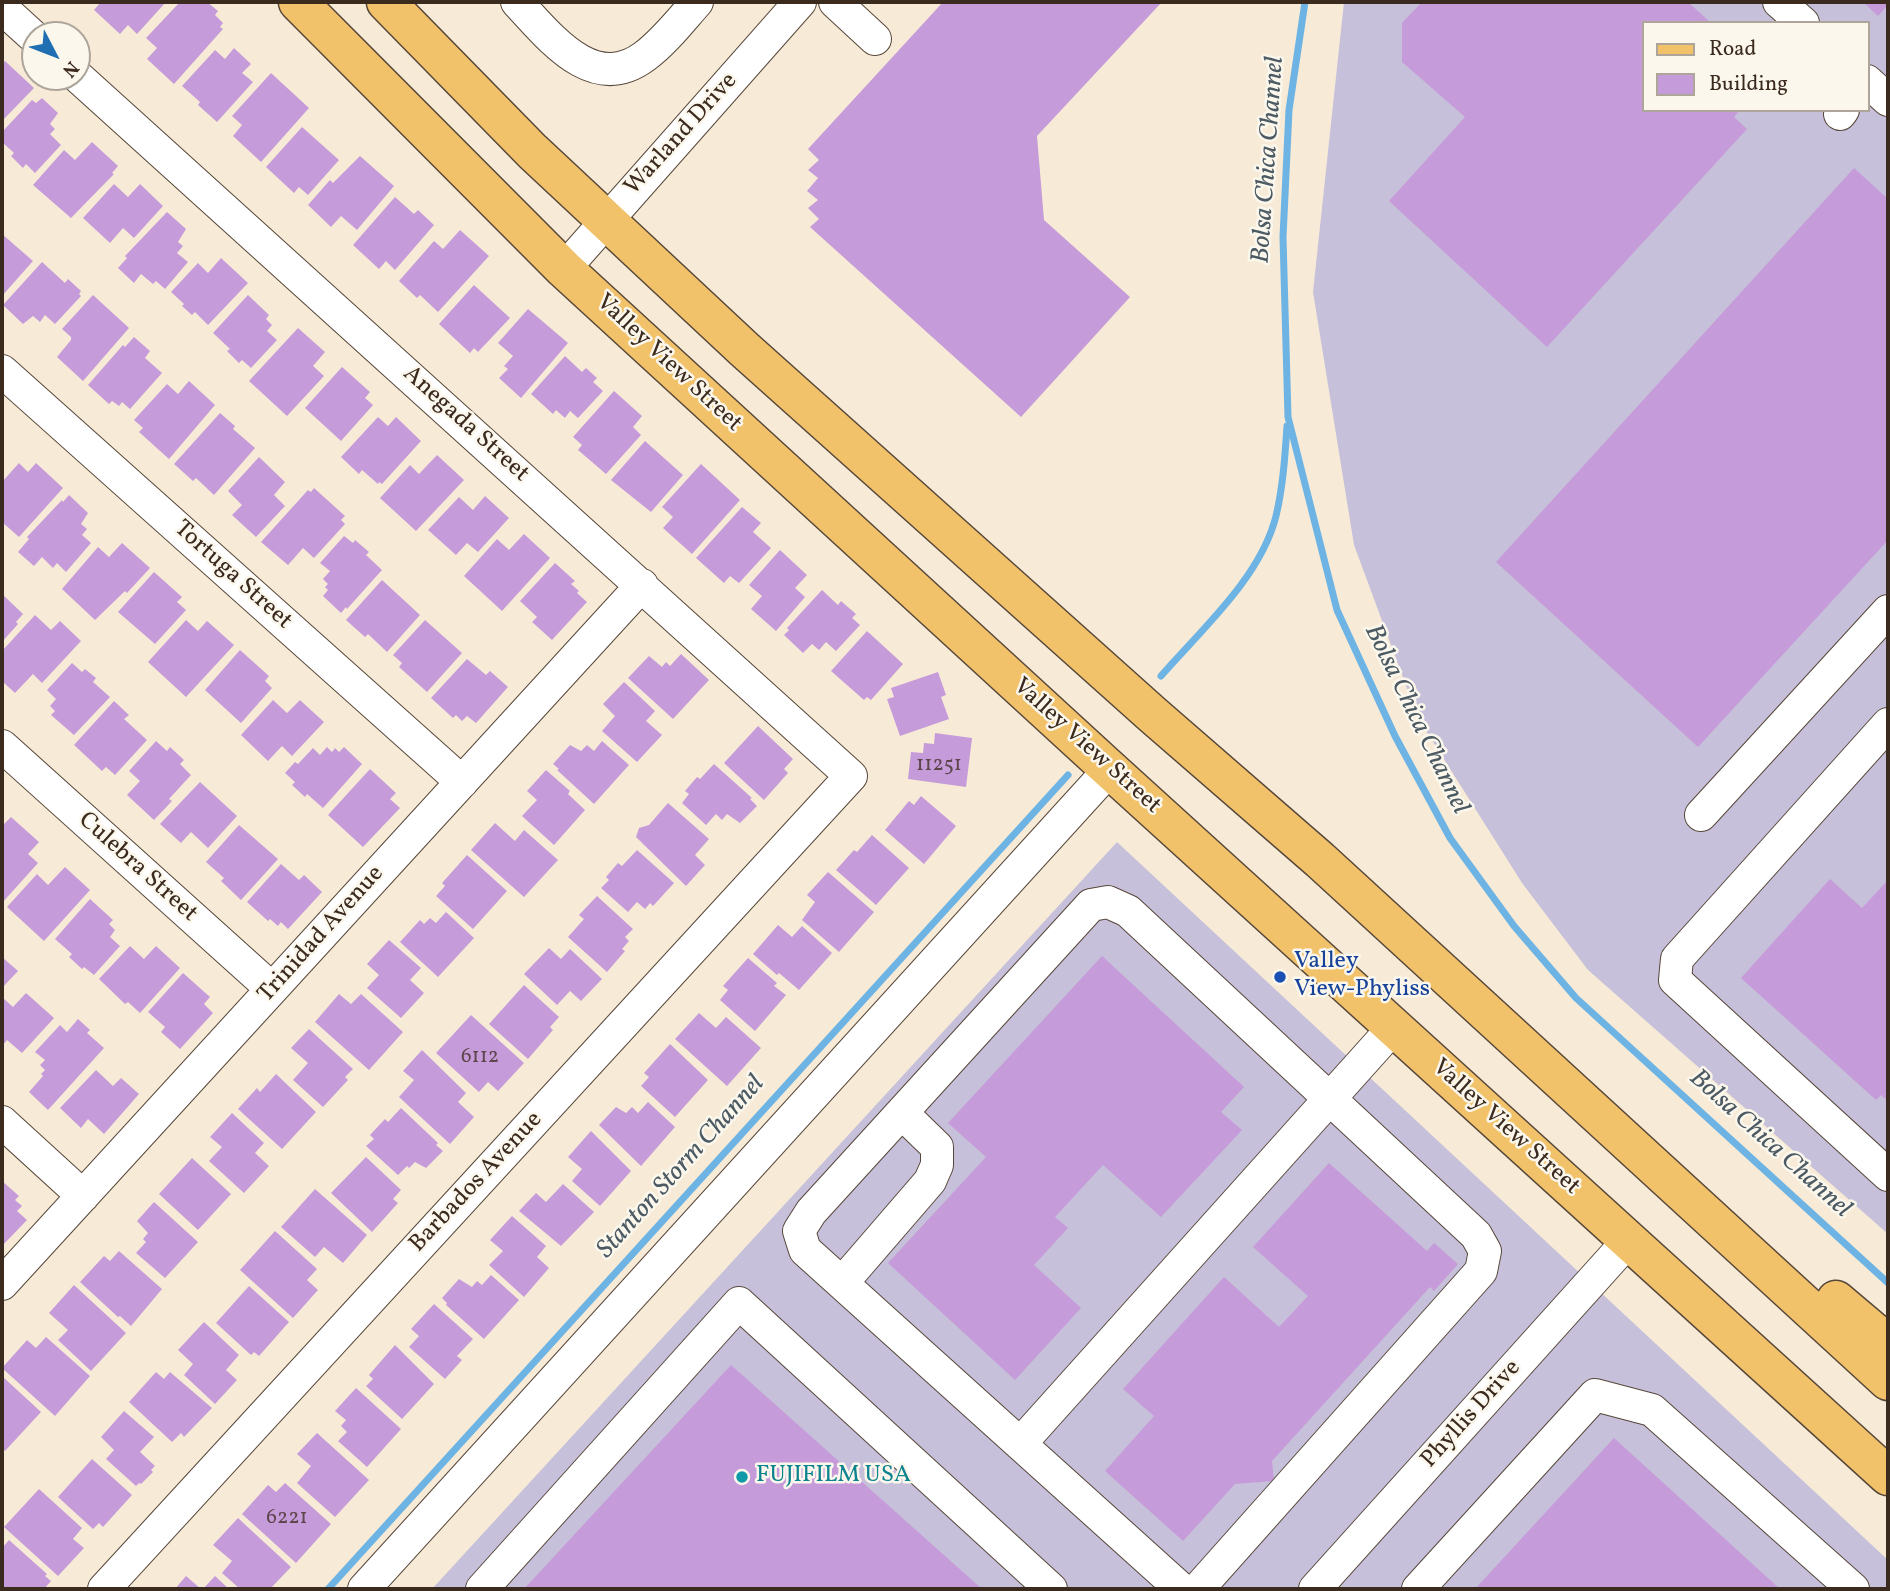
<!DOCTYPE html>
<html>
<head>
<meta charset="utf-8">
<style>
	body { margin:0 }
	#map { position:relative; width:1890px; height:1591px; overflow:hidden; background:#f7ebd7; font-family:Vollkorn,serif }
	canvas { display:block }
	.frame { position:absolute; inset:0; border:4px solid #3b2a1e; pointer-events:none }
	.legend { position:absolute; left:1642px; top:21px; width:228px; height:91px; box-sizing:border-box; background:#fbf7ec; border:2px solid #aea59a; margin:0; padding:9px 12px; list-style:none; font-size:21px; color:#3b2a1e }
	.legend li { display:flex; align-items:center; gap:14px; height:35px }
	.legend b { width:35px; border:2px solid #aea59a }
	.north { position:absolute; left:21px; top:21px; width:70px; height:70px; box-sizing:border-box; background:#fbf7ec; border:2px solid #aea59a; border-radius:50%; rotate:132deg; font-size:19px; font-weight:700; line-height:28px; text-align:center; color:#3b2a1e }
	.north::after { content:''; display:block; margin:auto; width:24px; height:32px; background:#1f6fb2; clip-path:polygon(50% 0,100% 100%,50% 72%,0 100%) }
</style>
</head>
<body>
<div id="map">
<canvas width="1890" height="1591"></canvas>
<div class="frame"></div>
<ul class="legend">
<li><b style="height:9px;background:#f2c26a"></b>Road</li>
<li><b style="height:19px;background:#c69bd9"></b>Building</li>
</ul>
<div class="north">N</div>
</div>
<script>
const ctx = document.querySelector('canvas').getContext('2d');
ctx.lineJoin = 'round';
function paint(path, color) { ctx.fillStyle = color; ctx.fill(path, 'evenodd'); }
function strokePath(path, color, width, dash) { ctx.strokeStyle = color; ctx.lineWidth = width; ctx.lineCap = dash ? 'butt' : 'round'; ctx.setLineDash(dash || []); ctx.stroke(path); }
function drawText(font, color, halo, rows, align = 'center') {
  ctx.font = font + ' Vollkorn,serif'; ctx.lineWidth = 5; ctx.setLineDash([]); ctx.textBaseline = 'middle'; ctx.strokeStyle = halo; ctx.fillStyle = color; for (const [text, x, y, turn = 0] of rows) {
    ctx.save(); ctx.translate(x, y); ctx.rotate((+turn || 0) * Math.PI / 180); ctx.textAlign = isNaN(turn) ? turn : align; if (halo) ctx.strokeText(text, 0, 0); ctx.fillText(text, 0, 0); ctx.restore();
  }
}
const industrial = new Path2D(`
	M1344,2H1888V1234L1588,970L1522,883L1418,718L1354,545L1313,292ZM1643,23H1867V110H1643Z
	M1117,842L1888,1560V1589H432Z`);
const stream = new Path2D(`
	M1305,2L1289,110L1283,237L1288,417L1337,610L1395,736L1450,838L1514,926L1576,998L1888,1283
	M1161,676C1201,630 1261,577 1276,516C1283,487 1285,456 1287,426
	M328,1589L1068,775`);
const building = new Path2D(`
	M101,2H166L137,34L128,25L120,34L94,10Z
	M180,2H207L218,11L215,15L223,23L220,27L223,29L174,84L147,59L157,48L146,38Z
	M943,2H1162L1037,136L1044,220L1130,297L1021,417L810,227L819,219L808,208L818,200L807,191L818,178L808,170L819,160L808,149Z
	M1422,2H1688L1711,23H1643V110H1740L1734,117L1747,129L1547,347L1389,201L1465,117L1402,62V23Z
	M1863,2H1888V5L1878,16Z
	M234,48L251,64L242,73L253,82L217,122L198,105L200,102L182,86L215,50L225,59Z
	M5,61L34,88L2,121V64Z
	M271,73L309,108L261,162L233,136L242,125L232,116Z
	M42,98L58,113L50,124L55,129L50,134L61,145L35,173L26,164L23,168L11,156L14,153L2,142V132L32,100L36,103Z
	M302,127L339,160L308,195L299,187L294,193L266,167Z
	M92,142L118,166L112,173L114,174L71,218L33,185L64,150L75,160Z
	M360,156L394,186L357,230L341,216L331,227L308,205L330,180L333,183Z
	M1854,168L1888,199V540L1698,747L1496,562Z
	M114,184L128,197L140,184L163,206L134,238L123,228L110,243L83,218Z
	M395,197L414,214L418,210L434,225L395,270L386,261L379,269L353,245Z
	M167,212L186,229L178,242L183,246L177,253L188,262L165,289L156,281L153,284L141,274L134,283L118,268L127,258L125,256Z
	M460,230L489,256L438,312L420,295L417,298L399,281L434,241L443,249Z
	M2,234L33,261L2,296Z
	M221,258L248,283L208,325L195,312L192,315L182,306L184,304L171,292L198,263L208,273Z
	M42,262L65,283L68,279L81,291L79,294L81,296L55,324L45,315L40,322L33,316L23,324L3,305Z
	M474,285L510,318L478,352L474,348L470,353L439,324Z
	M93,295L129,328L83,381L57,357L71,340V337L62,329Z
	M248,295L269,315L266,319L272,325L267,331L277,340L251,368L242,360L239,363L227,351L230,349L213,333Z
	M528,309L568,343L521,398L499,378L508,369L504,366L513,356L498,343Z
	M298,328L325,352L313,366L324,376L287,416L249,381Z
	M134,337L150,351L145,358L162,373L130,409L122,402L119,406L112,401L109,404L88,385L123,345L125,347Z
	M565,356L582,372L586,368L597,378L593,382L603,391L578,418L570,411L565,418L556,410L553,414L531,394Z
	M342,367L370,392L365,398L373,405L341,441L305,408Z
	M189,381L215,405L169,459L139,432L143,428L134,420L167,384L178,394Z
	M614,391L642,416L633,427L641,435L606,474L578,450L582,445L573,437Z
	M220,413L235,426L233,429L255,448L214,495L196,478L193,481L174,464Z
	M378,417L388,426L396,417L421,441L382,484L379,482L378,484L362,470L359,474L341,457Z
	M645,441L683,475L651,512L611,480Z
	M437,455L464,480L416,531L380,498L410,465L419,474Z
	M259,457L285,482L274,495L285,506L256,537L232,515L242,505L228,491Z
	M19,463L28,472L36,463L63,488L19,537L2,522L4,515L2,513V482Z
	M701,464L740,500L692,554L663,528L673,517L662,507Z
	M314,488L345,516L341,520L345,524L314,558L303,548L288,565L261,542L308,490L311,492Z
	M69,495L88,513L81,524L87,529L82,535L91,543L66,572L57,563L53,568L42,557L34,566L18,552L29,539L27,537L62,500L63,502Z
	M485,496L509,518L478,552L467,543L456,555L428,530L459,497L473,510Z
	M742,507L761,523L753,532L771,548L739,583L730,576L724,583L696,558Z
	M524,534L550,558L502,611L464,576L497,539L509,550Z
	M344,536L353,543L355,540L369,552L366,555L382,570L347,609L346,607L341,613L323,596L328,590L325,587L328,584L323,579L330,571L320,563Z
	M122,543L150,568L127,593L125,591L95,620L62,589L98,547L109,557Z
	M780,550L807,575L795,588L805,597L776,631L751,609L762,596L749,585Z
	M555,563L575,581L571,584L579,591L577,593L587,602L552,640L532,622L537,617L520,601Z
	M154,572L182,597L177,602L186,610L155,644L118,612Z
	M382,580L420,615L387,652L368,634L365,637L346,620Z
	M822,590L838,605L841,601L856,614L852,618L860,625L836,651L826,642L819,650L812,644L803,653L784,635L789,630L787,628Z
	M2,594L23,614L16,622L18,624L2,642Z
	M35,615L51,630L60,621L81,641L42,683L33,674L15,693L2,681V651Z
	M186,620L198,631L207,621L234,645L186,697L148,662Z
	M425,620L462,653L427,692L399,667L402,663L393,655Z
	M867,631L903,664L871,700L867,697L864,700L831,671Z
	M240,650L269,676L265,681L272,688L241,723L205,690Z
	M681,654L709,680L673,719L628,678L649,656L662,667L666,662L670,666Z
	M467,659L486,675L490,671L508,687L476,723L467,716L462,721L456,715L453,718L431,698Z
	M72,663L82,672L85,669L96,678L93,682L110,697L74,735L51,715L55,711L50,706L56,699L47,690Z
	M938,672L946,695L941,697L949,719L900,736L887,699L894,697L891,688Z
	M624,682L655,711L646,721L662,735L637,762L602,731L615,716L603,704Z
	M273,700L287,713L300,700L324,722L292,756L282,746L268,761L241,735Z
	M114,701L129,715L124,719L147,740L115,775L106,767L102,771L74,745Z
	M758,726L793,759L784,769L788,773L764,800L724,763Z
	M935,733L972,738L966,787L908,779L911,752L923,753L924,743L934,744Z
	M156,741L167,751L170,747L184,760L180,764L191,775L169,799L172,801L154,820L127,795L140,781L129,771Z
	M602,741L629,765L594,804L557,770L559,769L553,764L570,745L581,751L587,745L594,751Z
	M327,747L332,752L335,748L339,752L344,747L362,764L323,808L307,794L305,797L292,785L295,782L285,773L295,762L298,764L313,748L320,755Z
	M714,764L752,798L750,799L757,806L740,823L727,814L722,820L716,814L706,825L682,803L689,794L685,791L697,777L700,779Z
	M370,769L396,793L390,799L400,808L363,847L328,815Z
	M546,770L570,791L568,794L585,810L554,845L522,816L537,800L527,791Z
	M200,782L237,816L208,848L191,832L181,843L160,824Z
	M921,796L956,826L924,864L885,830L909,801L914,805Z
	M668,803L709,839L695,855L705,865L686,886L636,837L639,828L649,825Z
	M11,817L39,842L28,854L38,863L2,903V826Z
	M495,823L515,841L524,830L558,860L524,897L471,850Z
	M239,825L278,859L241,900L221,881L224,878L206,862Z
	M872,835L909,868L876,905L836,870L854,850L857,852Z
	M637,850L674,883L653,906L650,903L645,909L637,902L628,912L601,888L609,880L606,877L618,863L622,866Z
	M467,855L507,891L473,929L436,896L445,886L442,883Z
	M281,864L299,880L304,875L322,892L288,929L281,922L278,926L270,919L268,921L247,902Z
	M65,867L90,890L44,941L7,907L37,874L48,885Z
	M828,872L874,912L839,952L802,920L815,902L807,895Z
	M1830,879L1862,908L1888,880V1101L1881,1095L1876,1100L1741,978Z
	M597,896L633,929L625,937L629,941L622,949L625,951L607,972L568,937L584,919L579,915Z
	M90,899L113,920L109,924L115,930L110,937L120,946L94,975L84,967L82,969L69,957L72,954L55,939Z
	M446,912L474,938L438,977L400,942L420,920L424,924L430,918L436,923Z
	M778,925L792,937L802,926L832,953L799,990L779,973L777,975L753,954Z
	M389,940L421,968L410,980L424,993L401,1018L367,988L379,975L367,964Z
	M130,946L144,959L156,946L180,968L140,1013L128,1002L125,1004L99,979Z
	M549,948L561,959L570,949L602,979L581,1001L570,991L557,1005L524,974Z
	M1102,956L1244,1087L1221,1112L1242,1130L1161,1217L1103,1165L1055,1217L1068,1228L1034,1265L1081,1308L1015,1380L888,1263L986,1157L948,1123Z
	M2,957L18,971L2,988Z
	M748,958L777,983L774,986L786,995L755,1031L720,1000L728,990L723,986Z
	M183,973L210,997L204,1004L213,1013L180,1049L161,1032L165,1027L148,1012Z
	M524,985L559,1017L550,1027L553,1030L528,1059L489,1024Z
	M26,993L54,1018L22,1053L7,1040L2,1046V997L13,1007Z
	M339,994L351,1004L361,994L403,1032L369,1070L315,1022Z
	M699,1013L716,1028L726,1017L761,1048L727,1086L675,1039Z
	M471,1015L524,1063L498,1091L488,1082L479,1092L436,1053Z
	M78,1019L90,1030L87,1033L104,1048L48,1110L29,1092L43,1076L41,1074L45,1070L40,1065L45,1060L35,1052L60,1025L67,1032Z
	M309,1029L353,1069L345,1077L348,1080L323,1107L293,1080L308,1063L291,1048Z
	M670,1044L708,1080L675,1117L641,1086L649,1077L644,1073Z
	M422,1050L466,1093L458,1102L474,1117L450,1144L399,1097L414,1080L403,1071Z
	M96,1070L113,1086L121,1078L139,1094L104,1134L88,1119L81,1128L60,1108Z
	M276,1074L316,1112L282,1149L238,1109L257,1088L260,1092Z
	M648,1102L675,1127L641,1166L599,1125L616,1107L626,1113L632,1107L638,1113Z
	M401,1108L438,1143L436,1145L443,1151L426,1168L415,1162L409,1168L407,1166L398,1175L366,1146L374,1139L370,1135L385,1119L388,1122Z
	M232,1113L264,1143L255,1153L269,1166L244,1193L209,1161L222,1147L210,1137Z
	M591,1131L631,1171L600,1206L572,1181L582,1169L568,1157Z
	M366,1157L401,1190L393,1199L398,1203L372,1232L331,1193Z
	M192,1158L231,1194L198,1230L159,1194Z
	M1329,1163L1427,1251L1434,1243L1458,1264L1434,1291L1430,1287L1272,1461L1274,1481L1235,1484L1183,1541L1105,1471L1154,1416L1123,1389L1224,1277L1279,1327L1308,1296L1253,1247Z
	M2,1181L19,1196L15,1200L22,1206L17,1211L27,1220L2,1246Z
	M563,1184L594,1212L561,1246L519,1211L536,1193L546,1202Z
	M315,1189L367,1235L343,1263L324,1247L315,1257L281,1227Z
	M154,1202L198,1242L165,1278L136,1253L146,1242L143,1239L148,1233L137,1221Z
	M512,1216L546,1246L537,1257L549,1268L524,1297L489,1265L503,1251L490,1240Z
	M275,1231L317,1269L307,1280L318,1290L293,1318L240,1270Z
	M119,1251L162,1289L131,1326L120,1316L118,1317L80,1282L104,1256L110,1261Z
	M491,1275L519,1300L484,1339L446,1305L447,1303L442,1298L459,1279L472,1287L477,1281L482,1285Z
	M74,1285L126,1333L91,1371L58,1340L68,1330L49,1313Z
	M249,1286L289,1322L259,1356L254,1352L251,1355L216,1323Z
	M434,1304L473,1339L457,1356L462,1360L445,1379L409,1347L419,1336L411,1329Z
	M204,1322L239,1355L226,1370L237,1380L215,1404L184,1375L193,1364L178,1350Z
	M46,1337L90,1376L55,1416L2,1368L27,1340L36,1348Z
	M395,1345L434,1384L402,1419L366,1386L373,1379L369,1375Z
	M731,1365L982,1589H524Z
	M156,1372L164,1379L170,1372L212,1408L184,1437L181,1433L172,1442L129,1402Z
	M2,1376L41,1412L5,1451L2,1448Z
	M356,1388L401,1429L367,1467L338,1441L347,1432L341,1426L346,1420L335,1411Z
	M124,1411L154,1437L140,1452L155,1466L151,1470L153,1472L141,1484L139,1483L136,1486L106,1459L114,1450L101,1437Z
	M317,1433L369,1480L335,1517L297,1483L311,1466L297,1454Z
	M1614,1438L1780,1589H1475Z
	M92,1459L132,1495L103,1527L99,1523L93,1529L58,1497Z
	M285,1483L331,1524L296,1563L242,1514L268,1485L276,1492Z
	M39,1489L82,1528L73,1539L84,1548L58,1576L4,1527Z
	M238,1518L291,1567L270,1589H240L222,1573L232,1561L213,1545Z
	M9,1540L47,1574L45,1576L51,1581L44,1589H2V1548Z
	M186,1576L201,1589H175Z
	M215,1576L229,1589H203Z`);
const minor = new Path2D(`
	M517,2C550,37 593,95 645,56C664,42 681,20 697,2
	M835,2L875,39
	M1779,2L1803,23
	M2,8L35,38
	M77,76L851,776L104,1589
	M1867,81L1888,100
	M1840,114L1843,110
	M564,269L800,2
	M2,371L462,782
	M1888,724L1677,959L1675,980L1888,1175
	M2,746L272,989
	M1701,815L1888,611
	M2,1122L83,1196
	M842,1283L930,1181L937,1165V1147L902,1113
	M2,1284L642,585
	M1020,1444L1394,1027
	M364,1589L1110,769
	M482,1589L739,1303L1051,1589
	M1181,1589L805,1250L799,1231L811,1212L1091,905L1108,902L1128,911L1476,1235L1485,1251L1481,1271L1198,1589
	M1315,1589L1629,1240
	M1418,1589L1595,1395L1652,1410L1853,1589`);
const major = new Path2D(`
	M298,2L564,269L1105,765L1888,1476
	M386,2L532,151L745,350L1153,715L1320,860L1888,1381
	M1836,1300L1888,1344`);
const markers = [
	[1280,977,7,"#1a4fb4"],
	[742,1477,7,"#0f9aa8"]
];
const numberNames = [
	["11251",939,766],
	["6112",480,1058],
	["6221",287,1519]
];
const streetNames = [
	["Warland Drive",682,135,-48],
	["Valley View Street",668,364,43],
	["Anegada Street",465,425,42],
	["Tortuga Street",232,576,42],
	["Valley View Street",1086,747,42],
	["Culebra Street",137,868,42],
	["Trinidad Avenue",322,935,-48],
	["Valley View Street",1505,1128,42],
	["Barbados Avenue",477,1183,-47],
	["Phyllis Drive",1472,1415,-48]
];
const transitNames = [
	["Valley",1294,963],
	["View-Phyliss",1294,991]
];
const cultureNames = [
	["FUJIFILM USA",756,1477]
];
const waterNames = [
	["Bolsa Chica Channel",1270,160,-86],
	["Bolsa Chica Channel",1415,720,64],
	["Bolsa Chica Channel",1769,1145,42],
	["Stanton Storm Channel",682,1168,-48]
];
paint(industrial, '#c6c0da');
strokePath(stream, '#6db3e3', 7);
paint(building, '#c69bd9');
strokePath(minor, '#57473a', 34);
strokePath(major, '#57473a', 41);
strokePath(minor, '#fff', 32);
strokePath(major, '#f2c26a', 38);
for (const [x, y, r, color] of markers) { const dot = new Path2D(); dot.arc(x, y, r, 0, 2 * Math.PI); ctx.fillStyle = color; ctx.fill(dot); strokePath(dot, '#fbf7ec', 2.5); }
drawText('21px', '#5e464d', null, numberNames);
drawText('24px', '#3b2a1e', '#fbf7ec', streetNames);
drawText('24px', '#164399', '#fbf7ec', transitNames, 'left');
drawText('24px', '#0d838f', '#fbf7ec', cultureNames, 'left');
drawText('italic 26px', '#4c5a63', '#fbf7ec', waterNames);
</script>
</body>
</html>
